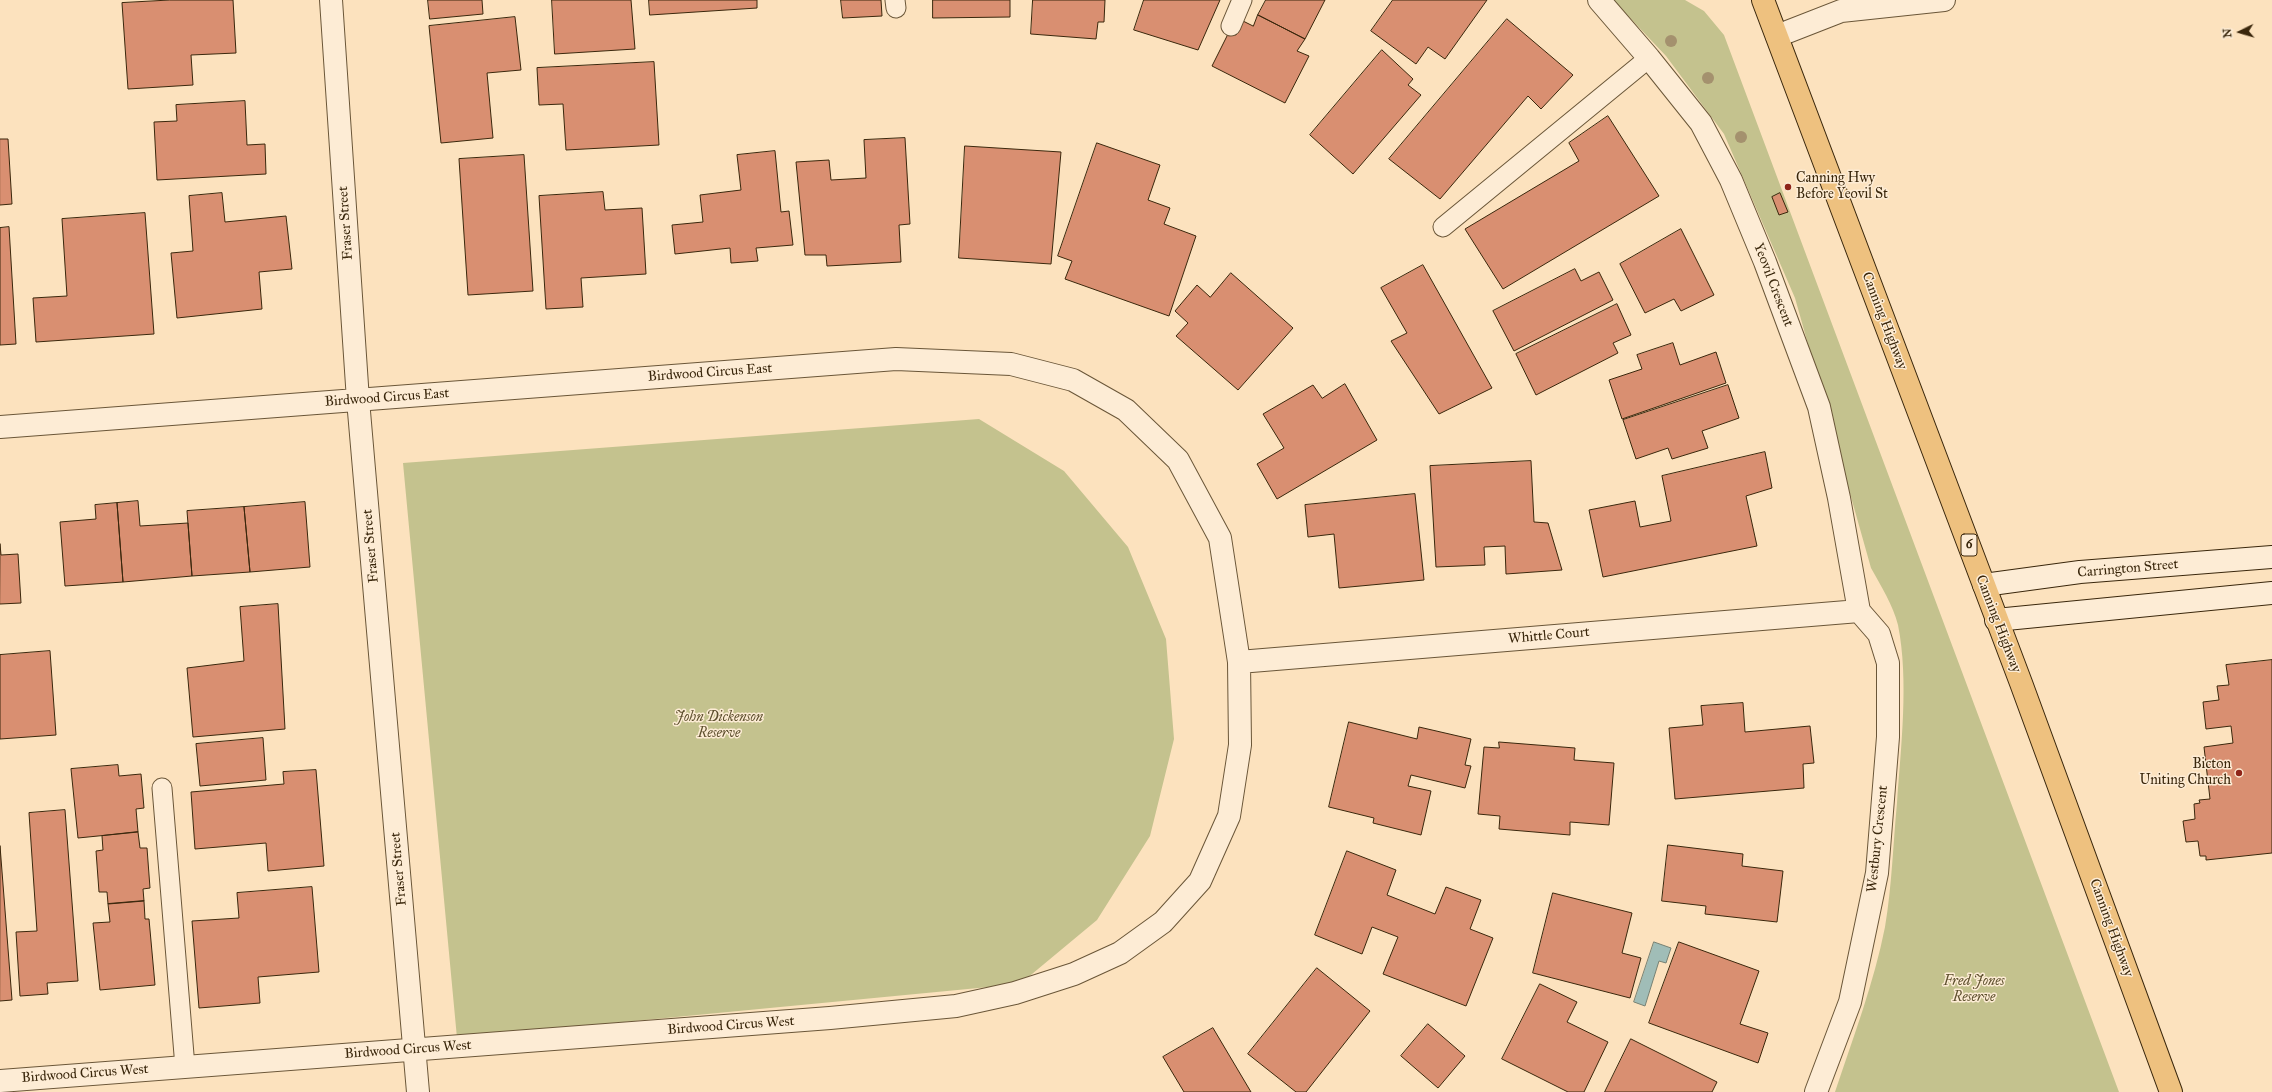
<!DOCTYPE html>
<html>
<head>
<meta charset="utf-8">
<style>
	body { margin:0 }
	#map { position:relative; width:2272px; height:1092px; overflow:hidden; background:#fce2be; font-family:"IM FELL Great Primer",serif }
	canvas { display:block }
	.north { position:absolute; left:2220px; top:12px; width:40px; height:40px; -webkit-text-stroke:3px #fdecd5; paint-order:stroke; rotate:265deg; font-size:11px; font-weight:700; line-height:16px; text-align:center; color:#3a270c }
	.north::after { content:''; display:block; margin:auto; width:14px; height:18px; background:#3a270c; clip-path:polygon(50% 0,100% 100%,50% 72%,0 100%) }
</style>
</head>
<body>
<div id="map">
<canvas width="2272" height="1092"></canvas>
<div class="north">N</div>
</div>
<script>
const ctx = document.querySelector('canvas').getContext('2d');
ctx.lineJoin = 'round';
function paint(path, color) { ctx.fillStyle = color; ctx.fill(path, 'evenodd'); }
function strokePath(path, color, width, dash) { ctx.strokeStyle = color; ctx.lineWidth = width; ctx.lineCap = dash ? 'butt' : 'round'; ctx.setLineDash(dash || []); ctx.stroke(path); }
function drawText(font, color, halo, rows, align = 'center') {
  ctx.font = font + ' "IM FELL Great Primer",serif'; ctx.lineWidth = 3; ctx.setLineDash([]); ctx.textBaseline = 'middle'; ctx.strokeStyle = halo; ctx.fillStyle = color; for (const [text, x, y, turn = 0] of rows) {
    ctx.save(); ctx.translate(x, y); ctx.rotate((+turn || 0) * Math.PI / 180); ctx.textAlign = isNaN(turn) ? turn : align; if (halo) ctx.strokeText(text, 0, 0); ctx.fillText(text, 0, 0); ctx.restore();
  }
}
const green = new Path2D(`
	M1613,0H1685L1704,11L1724,35L2119,1092H1835C1853,1038 1874,983 1885,927C1892,886 1893,844 1897,803C1901,747 1909,680 1898,625C1893,605 1881,586 1871,568L1795,298L1724,134L1666,56Z
	M979,419L1064,471L1128,547L1166,639L1174,739L1150,836L1097,920L1020,984L457,1038L403,463Z`);
const water = new Path2D(`
	M1654,942L1671,948L1666,963L1659,961L1645,1006L1634,1002Z`);
const building = new Path2D(`
	M170,0H233L236,53L191,55L193,85L128,89L122,3Z
	M428,0H482L483,14L430,19Z
	M552,0H631L635,49L555,54Z
	M649,0H757V8L650,15Z
	M841,0H881L882,16L843,18Z
	M933,0H1010V17L933,18Z
	M1033,0H1105L1104,22H1098L1096,39L1031,34Z
	M1144,0H1220L1198,50L1134,30Z
	M1266,0H1325L1305,39L1258,15Z
	M1393,0H1487L1445,59L1428,47L1416,64L1371,31Z
	M1258,15L1305,39L1297,51L1309,56L1285,103L1212,66L1229,32L1236,35L1243,21L1253,26Z
	M515,17L521,70L487,73L493,138L441,143L429,26Z
	M1507,19L1573,75L1541,109L1528,96L1440,199L1389,159Z
	M1382,50L1413,79L1408,85L1421,95L1353,174L1310,135Z
	M654,62L659,145L566,150L563,104L539,105L537,68Z
	M245,101L247,145L265,144L266,174L157,180L154,122L177,121L176,105Z
	M1608,116L1659,196L1503,289L1465,229L1579,161L1569,143Z
	M905,138L910,224L899,225L901,262L827,266L826,255H805L796,162L829,160L831,180L866,178L864,140Z
	M0,139H8L12,204L0,205Z
	M1097,143L1160,165L1148,200L1170,208L1164,224L1196,236L1169,316L1065,279L1072,261L1058,256Z
	M965,146L1061,152L1051,264L959,258Z
	M775,151L781,212L789,211L793,245L756,248L758,261L731,263L730,248L675,254L672,225L703,222L700,195L741,190L737,155Z
	M524,155L533,291L468,295L459,159Z
	M603,192L605,210L642,208L646,274L581,278L583,307L546,309L539,196Z
	M222,193L225,222L286,216L292,269L259,272L262,309L177,318L171,253L193,251L189,196Z
	M1780,193L1788,212L1779,215L1772,197Z
	M145,213L154,334L36,342L33,298L67,296L62,219Z
	M9,227L16,344L0,345V228Z
	M1681,229L1714,295L1681,311L1674,299L1645,313L1620,264Z
	M1423,265L1492,388L1439,414L1391,341L1407,333L1381,288Z
	M1575,269L1581,281L1599,272L1613,300L1514,351L1493,311Z
	M1231,273L1293,328L1238,390L1176,336L1188,323L1175,311L1197,285L1210,297Z
	M1617,304L1631,335L1613,343L1618,353L1536,395L1516,354Z
	M1673,343L1680,365L1716,352L1726,383L1622,419L1609,380L1642,369L1637,355Z
	M1345,384L1377,440L1277,499L1257,464L1284,448L1263,414L1313,385L1322,398Z
	M1728,385L1739,418L1702,431L1708,448L1672,459L1668,448L1636,459L1623,420Z
	M1765,452L1772,488L1746,496L1757,546L1603,577L1589,510L1635,501L1640,527L1671,521L1662,476Z
	M1531,461L1534,522L1548,523L1562,570L1506,574L1505,546L1484,547L1485,565L1436,567L1430,466Z
	M1415,494L1424,580L1339,588L1334,534L1308,537L1305,505Z
	M138,501L140,526L188,523L192,576L123,582L117,503Z
	M305,502L310,567L250,572L244,507Z
	M117,503L123,582L65,586L60,522L96,519L95,505Z
	M244,507L250,572L192,576L187,511Z
	M0,544L1,555L18,554L21,603L0,604Z
	M278,604L285,729L193,737L187,668L244,661L240,607Z
	M50,651L56,735L0,739V655Z
	M2272,660V853L2206,860V856H2200L2198,841L2186,842L2183,821L2195,819L2194,804L2200,803L2199,800L2210,799L2204,747L2233,743L2231,726L2206,729L2203,702L2219,700L2217,686L2229,685L2226,665Z
	M1743,703L1745,732L1810,726L1814,763L1803,764L1804,788L1675,799L1669,728L1703,725L1701,706Z
	M1349,722L1417,739L1419,727L1471,739L1465,765L1471,766L1465,788L1411,775L1408,786L1431,791L1421,835L1373,823L1374,818L1329,807Z
	M263,738L266,780L200,786L196,744Z
	M1499,742L1575,748L1574,760L1614,763L1609,825L1570,822V835L1499,829L1500,816L1478,814L1484,747L1499,748Z
	M118,765L119,776L141,774L144,808L136,809L138,832L78,838L71,769Z
	M316,770L324,866L268,871L266,843L195,849L191,792L284,784L283,772Z
	M65,810L78,981L47,983L48,994L20,996L16,932L37,931L29,813Z
	M138,832L140,848H147L150,888L143,889L144,901L108,904L107,892H99L96,851L103,850L102,836Z
	M1668,845L1743,854L1742,866L1783,871L1777,922L1705,914L1706,906L1662,901Z
	M0,846L12,1000L0,1001Z
	M1347,851L1396,870L1387,895L1435,914L1446,887L1481,900L1470,929L1493,938L1466,1006L1383,974L1398,937L1372,927L1362,954L1315,935Z
	M312,887L319,972L258,977L260,1003L199,1008L192,921L239,918L237,893Z
	M1553,893L1632,913L1622,953L1641,958L1630,998L1533,973Z
	M144,901L145,919H149L155,985L100,990L93,923L110,922L108,904Z
	M1679,942L1759,971L1740,1024L1768,1033L1758,1063L1649,1023Z
	M1317,968L1370,1011L1306,1092H1296L1248,1054Z
	M1540,984L1577,1002L1567,1022L1608,1042L1584,1092H1568L1502,1059Z
	M1428,1024L1465,1056L1438,1088L1401,1056Z
	M1213,1028L1251,1092H1184L1163,1057Z
	M1631,1039L1717,1082L1712,1092H1605Z`);
const lane = new Path2D(`
	M895,0L896,8
	M1231,26L1242,0
	M1443,227L1649,58
	M162,788L185,1067`);
const street = new Path2D(`
	M331,0L358,400L418,1092
	M1599,0L1649,58L1701,123L1731,180L1765,262L1819,407L1839,498L1859,611
	M1777,36L1841,11L1944,0
	M0,427L896,359L1011,364L1073,380L1126,410L1178,460L1220,538L1239,662L1240,745L1229,816L1200,881L1163,922L1120,953L1074,974L1015,993L956,1006L830,1018L0,1081
	M1239,662L1859,611
	M1816,1092L1850,1002L1877,873L1888,737V663L1879,634L1859,611`);
const secondary = new Path2D(`
	M1984,585L2080,572L2272,557
	M1996,620L2272,593`);
const highway = new Path2D(`
	M1763,0L2021,683L2171,1092`);
const trees = [
	[1671,41],
	[1708,78],
	[1741,137]
];
const markers = [
	[1788,187,4,"#8f2418"],
	[2239,773,4,"#8f2418"]
];
const shields = [
	[1969,545,16]
];
const shieldNames = [
	["6",1969,545]
];
const poiNames = [
	["Canning Hwy",1796,179],
	["Before Yeovil St",1796,195],
	["Bicton",2231,765,"right"],
	["Uniting Church",2231,781,"right"]
];
const streetNames = [
	["Fraser Street",346,223,-94],
	["Yeovil Crescent",1773,285,69],
	["Canning Highway",1884,321,69],
	["Birdwood Circus East",710,373,-4],
	["Birdwood Circus East",387,398,-4],
	["Fraser Street",371,546,-95],
	["Carrington Street",2128,569,-5],
	["Canning Highway",1998,624,69],
	["Whittle Court",1549,636,-5],
	["Westbury Crescent",1878,839,-84],
	["Fraser Street",399,869,-95],
	["Canning Highway",2111,928,70],
	["Birdwood Circus West",731,1026,-4],
	["Birdwood Circus West",408,1050,-4],
	["Birdwood Circus West",85,1074,-4]
];
const parkNames = [
	["John Dickenson",719,718],
	["Reserve",719,734],
	["Fred Jones",1974,982],
	["Reserve",1974,998]
];
paint(green, '#c4c28e');
paint(water, '#a0bdb7');
strokePath(water, '#778173', 1);
paint(building, '#d98f71');
strokePath(building, '#3a270c', 1);
strokePath(lane, '#6a5638', 21);
strokePath(street, '#6a5638', 24);
strokePath(secondary, '#3a270c', 24);
strokePath(highway, '#3a270c', 24);
strokePath(lane, '#fdecd5', 19);
strokePath(street, '#fdecd5', 22);
strokePath(secondary, '#fdecd5', 22);
strokePath(highway, '#eec17f', 22);
ctx.fillStyle = '#a4916e';
for (const [x, y] of trees) { ctx.beginPath(); ctx.arc(x, y, 6, 0, 2 * Math.PI); ctx.fill(); }
for (const [x, y, r, color] of markers) { const dot = new Path2D(); dot.arc(x, y, r, 0, 2 * Math.PI); ctx.fillStyle = color; ctx.fill(dot); strokePath(dot, '#fdecd5', 1.5); }
for (const [x, y, w] of shields) { const box = new Path2D(); box.roundRect(x - w / 2, y - 11, w, 22, 3); ctx.fillStyle = '#fdecd5'; ctx.fill(box); strokePath(box, '#3a270c', 1); }
drawText('bold 13px', '#3a270c', null, shieldNames);
drawText('14px', '#3a270c', '#fdecd5', poiNames, 'left');
drawText('14px', '#3a270c', '#fdecd5', streetNames);
drawText('italic 14px', '#5c4e2c', '#fdecd5', parkNames);
</script>
</body>
</html>
